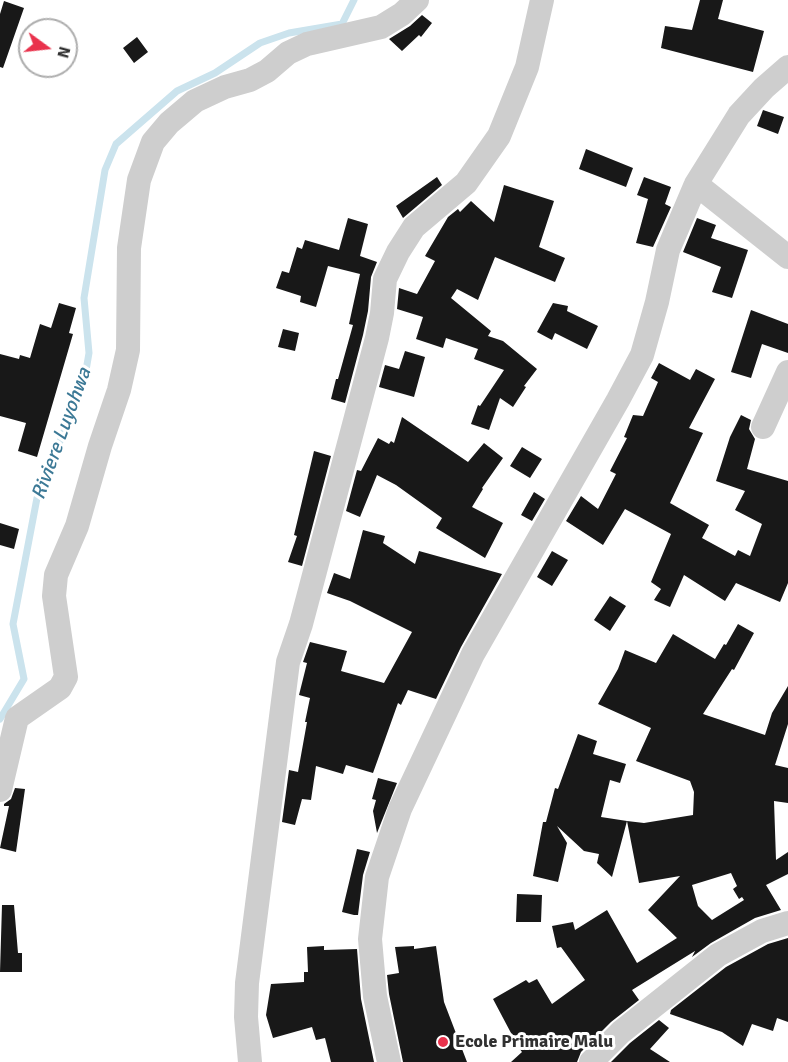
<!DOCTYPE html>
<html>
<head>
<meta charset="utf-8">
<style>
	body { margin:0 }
	#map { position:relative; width:788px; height:1062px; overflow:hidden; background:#fff; font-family:Signika,sans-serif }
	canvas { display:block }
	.north { position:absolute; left:18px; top:18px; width:60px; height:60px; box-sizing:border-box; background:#fff; border:2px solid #adadad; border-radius:50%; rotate:105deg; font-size:16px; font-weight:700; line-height:24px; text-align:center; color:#313131 }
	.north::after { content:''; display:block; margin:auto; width:21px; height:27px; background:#e9324c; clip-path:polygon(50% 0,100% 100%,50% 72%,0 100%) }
</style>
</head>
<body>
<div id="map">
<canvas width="788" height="1062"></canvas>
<div class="north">N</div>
</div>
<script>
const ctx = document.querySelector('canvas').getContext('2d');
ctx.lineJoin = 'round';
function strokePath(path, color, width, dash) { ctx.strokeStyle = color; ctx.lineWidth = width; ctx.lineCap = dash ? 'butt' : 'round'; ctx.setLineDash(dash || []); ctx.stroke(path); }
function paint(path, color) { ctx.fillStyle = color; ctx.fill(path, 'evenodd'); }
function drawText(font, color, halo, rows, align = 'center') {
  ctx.font = font + ' Signika,sans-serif'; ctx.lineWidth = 6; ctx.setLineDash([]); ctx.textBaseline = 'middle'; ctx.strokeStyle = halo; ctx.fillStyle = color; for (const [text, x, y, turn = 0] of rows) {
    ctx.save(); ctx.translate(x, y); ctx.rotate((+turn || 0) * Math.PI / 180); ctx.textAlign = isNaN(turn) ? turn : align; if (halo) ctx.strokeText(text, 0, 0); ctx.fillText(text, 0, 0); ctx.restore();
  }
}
const stream = new Path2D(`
	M0,719L24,679L13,624L37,498L84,382L89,353L84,298L105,170L116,144L177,91L215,73L260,43L289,33L342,24L354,0`);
const building = new Path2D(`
	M700,0H723L718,19L764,31L753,72L661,48L665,26L692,30Z
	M4,1L24,8L3,68L0,67V14Z
	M422,15L432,23L421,37L419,35L402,51L389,39L410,26Z
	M137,37L148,52L134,63L123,48Z
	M763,110L784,117L778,134L757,126Z
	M586,149L633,168L626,187L579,169Z
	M437,177L442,185L403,218L396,206Z
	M644,177L671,187L665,204L671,207L653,247L636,243L648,199L637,195Z
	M504,185L554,201L539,247L565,258L555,282L495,257L478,300L457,289L451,298L491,331L488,336L503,341L537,369L524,386L526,387L513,407L500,398L489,430L471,424L478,405L480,406L504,370L474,359L478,349L446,338L443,348L416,339L423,317L397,309L399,288L417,294L435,261L425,256L448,217L458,209L460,212L471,201L494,222Z
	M348,218L368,224L360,256L377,262L371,277L368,311L363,335L345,403L331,399L336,379H338L353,325L349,324L360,274L328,266L316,307L300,302L301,296L276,288L282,271L289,273L297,247L302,249L305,240L339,250Z
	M697,218L716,225L711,238L748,250L732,298L712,292L721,267L683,252Z
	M59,303L76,308L69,333L73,334L37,457L18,451L26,423L0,416V354L19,359L20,355L30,358L40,324L51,328Z
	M553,303L568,306L567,311L598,326L587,349L555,333L552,340L537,332Z
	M751,310L788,324V353L762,344L751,378L731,372Z
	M283,329L299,333L295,351L278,347Z
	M405,351L425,357L414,397L379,387L385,365L399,369Z
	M659,363L690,380L696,369L715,379L689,428L703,433L670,503L709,525L702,538L735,556L738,550L750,556L762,524L735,510L745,491L716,481L730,437L741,415L751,420L749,429L755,439L747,469L788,481V583L780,602L736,583L725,601L684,575L670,607L654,600L661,589L651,582L671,534L625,509L603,545L566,521L581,496L598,509L616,474L610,471L627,438L624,437L633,415L643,416L658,382L651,378Z
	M402,417L468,462L484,443L503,458L482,488L483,489L472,507L503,523L485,558L436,528L442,518L396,485L377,475L360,517L346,511L357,470L361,471L378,438L389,444L391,441L394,443Z
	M522,447L542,459L530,478L510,466Z
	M314,451L331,456L302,566L288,562L297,536L294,535Z
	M534,492L545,499L532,521L521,515Z
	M0,523L19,529L14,549L0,545Z
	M363,530L385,536L383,543L415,564L419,551L502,574L461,647L436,699L408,690L401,705L398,703L373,773L346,765L343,774L316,766L311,800L302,799L295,825L282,822L289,770L298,772L307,722H305L310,698L299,695L307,663L303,662L310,642L347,651L341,671L384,683L412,632L350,601L327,593L334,573L350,579Z
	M552,551L568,560L552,586L537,577Z
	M610,596L626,606L610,631L594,620Z
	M738,624L754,633L734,670L732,669L703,714L765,735L772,713L788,686V724L775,765L788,768V803L774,801L776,860L788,852V874L766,885L781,910L755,918L711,943L692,957L695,951L632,990L639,1000L611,1022L581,1052L577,1062H511L522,1052L509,1035L511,1033L493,999L526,980L529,983L537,979L552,1004L585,980L561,947L557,948L552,926L573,922L575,930L607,910L637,963L677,938L648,910L680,876L639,883L627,821L644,823L693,815L694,792L690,781L636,761L651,728L598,704L618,669L625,650L656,663L673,634L715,659L724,644L726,645ZM731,873L737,886L733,889L739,899L742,897L744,900L712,920L698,906L692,885Z
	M578,734L597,741L593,754L626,764L620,783L610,780L601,817L627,821L612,877L597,863L599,854L584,851L557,826L567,843L558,882L533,876L543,822H546L555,788L558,789Z
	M378,778L397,783L377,833L373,811L376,800L372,799Z
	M15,788L25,789L16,852L0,848L9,806H4V804L11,799Z
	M357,849L370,852L363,875L358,915H354L342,912Z
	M517,894L542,895L541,922H516Z
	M2,905H14L18,953H22V972H0Z
	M788,938V1022L777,1018L773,1031L752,1024L743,1046L722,1032L670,1014L671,1010L726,967L768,944Z
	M324,946V950L357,949L361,999L374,1062H331L325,1038L316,1040L312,1027L273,1038L266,1015L271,984L304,982V972H308L307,947Z
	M414,946V949L436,946L444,1002L467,1062H403L389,994L387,975L399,973L395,947Z
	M659,1020L669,1028L650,1049L670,1062H611L630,1043Z`);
const street = new Path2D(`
	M696,184L788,257
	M763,427L788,372
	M0,790L17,718L60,688L66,677L54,596L56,575L77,526L100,446L119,390L128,350L129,248L139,180L153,142L169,123L195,101L225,87L250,80L267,71L288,53L307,44L381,27L402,14L417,0
	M250,1062L246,1017L247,983L288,662L301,624L377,338L382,313L385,279L398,252L414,227L466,183L499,136L527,67L542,0
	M389,1062L375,996L370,939L377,877L400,809L473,654L618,400L642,355L657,302L668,250L696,184L739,115L764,88L788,67
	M591,1062L621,1032L718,955L762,931L788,923`);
const markers = [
	[443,1042,6,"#e9324c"]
];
const poiNames = [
	["Ecole Primaire Malu",455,1042]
];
const waterNames = [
	["Riviere Luyohwa",62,434,-70]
];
strokePath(stream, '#cbe3ed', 7);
paint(building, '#181818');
strokePath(street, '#cecece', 24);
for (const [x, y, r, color] of markers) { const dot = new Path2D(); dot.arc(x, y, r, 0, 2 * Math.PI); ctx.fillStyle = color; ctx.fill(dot); strokePath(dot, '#fff', 2); }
drawText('bold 18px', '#313131', '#fff', poiNames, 'left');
drawText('italic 20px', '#3c7996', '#fff', waterNames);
</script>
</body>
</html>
